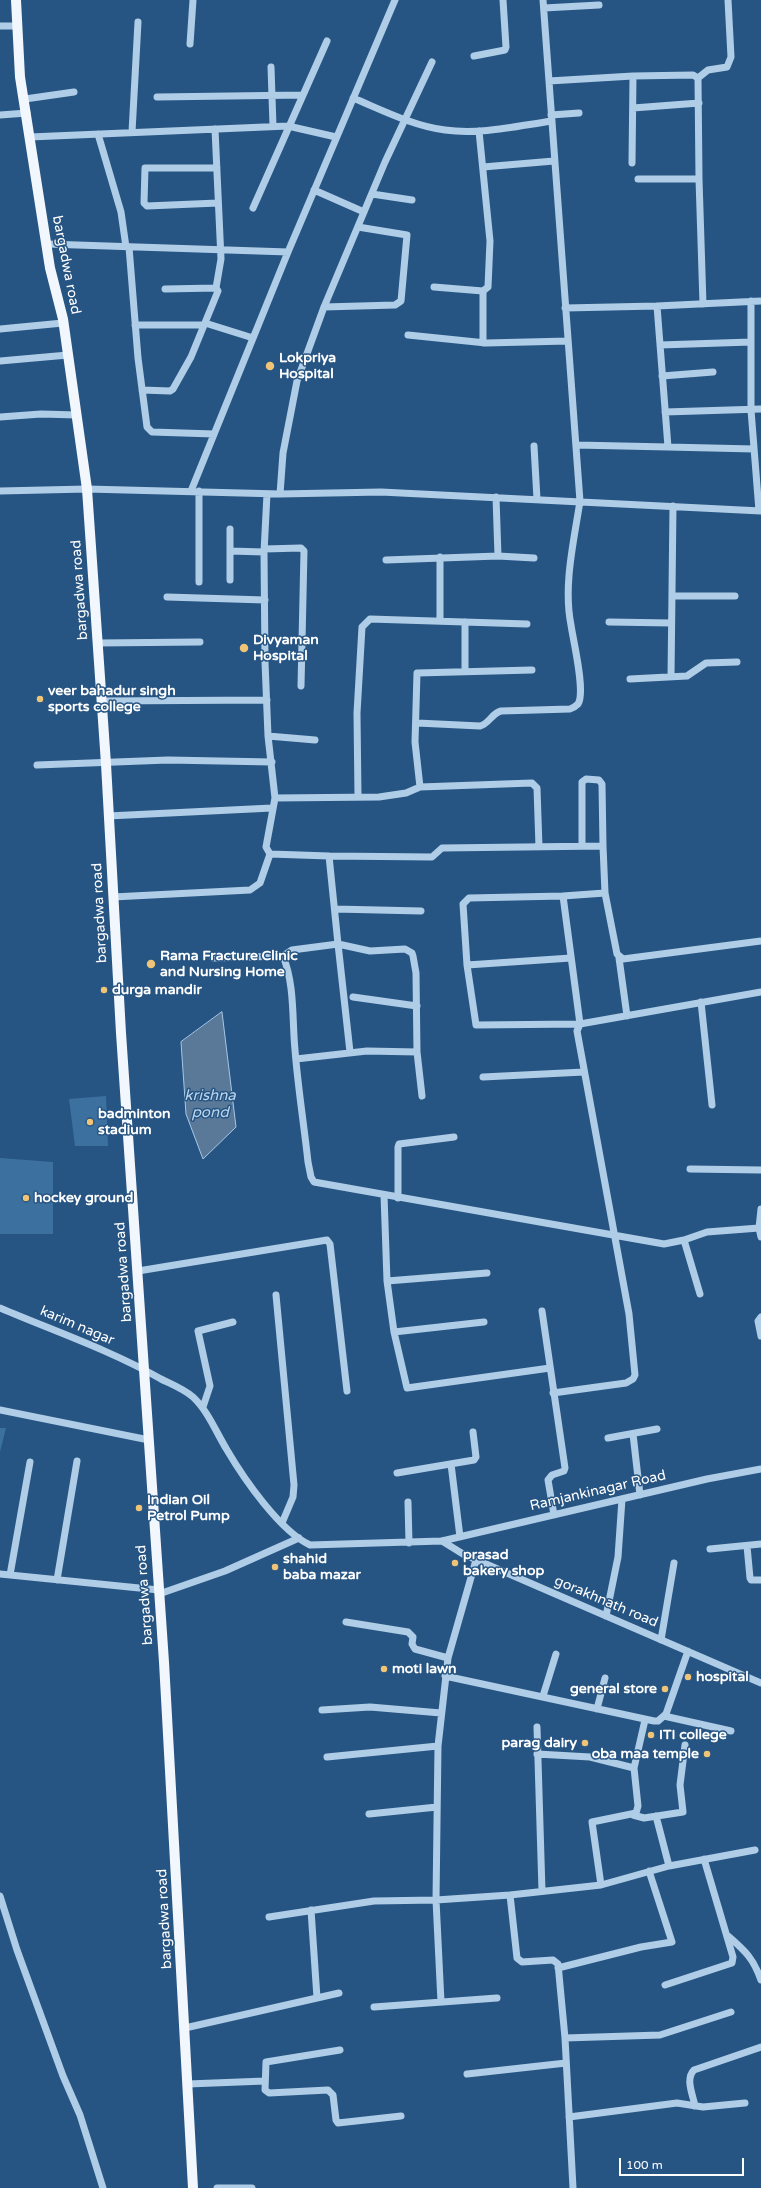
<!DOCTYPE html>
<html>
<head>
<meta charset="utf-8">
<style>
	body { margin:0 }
	#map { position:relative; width:761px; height:2188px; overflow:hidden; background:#275583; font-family:"Varela Round",sans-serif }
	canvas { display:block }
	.scale { position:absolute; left:619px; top:2158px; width:125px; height:18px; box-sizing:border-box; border:2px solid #fff; border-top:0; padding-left:5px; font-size:12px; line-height:14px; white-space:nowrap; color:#fff; -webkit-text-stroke:3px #275583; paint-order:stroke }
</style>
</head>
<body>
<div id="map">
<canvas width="761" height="2188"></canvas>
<div class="scale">100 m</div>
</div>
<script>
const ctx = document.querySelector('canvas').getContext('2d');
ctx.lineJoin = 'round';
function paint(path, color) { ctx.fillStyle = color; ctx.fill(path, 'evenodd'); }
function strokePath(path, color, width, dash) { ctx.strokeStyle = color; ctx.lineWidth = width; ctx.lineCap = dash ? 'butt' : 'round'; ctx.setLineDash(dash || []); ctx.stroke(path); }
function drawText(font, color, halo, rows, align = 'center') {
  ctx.font = font + ' "Varela Round",sans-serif'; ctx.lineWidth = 3; ctx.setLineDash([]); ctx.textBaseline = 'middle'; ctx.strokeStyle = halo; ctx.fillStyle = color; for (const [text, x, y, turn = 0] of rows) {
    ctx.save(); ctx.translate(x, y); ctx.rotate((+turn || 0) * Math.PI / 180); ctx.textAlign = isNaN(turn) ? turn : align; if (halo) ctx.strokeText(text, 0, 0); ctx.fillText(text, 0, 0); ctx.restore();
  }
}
const green = new Path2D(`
	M106,1096L108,1146H75L69,1099Z
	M0,1158L53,1162V1234H0Z
	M0,1428H6L0,1452Z`);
const water = new Path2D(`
	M222,1012L236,1127L203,1159L186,1114L181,1042Z`);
const minor = new Path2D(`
	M544,8L599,5
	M0,26H18
	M190,44L193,0
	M474,56L505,50L506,47L503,0
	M271,67L273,126
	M633,76L693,75L698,78L699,179L703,304
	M698,78L708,70L727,67L731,57L728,0
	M549,81L633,76L632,163
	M157,97L303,95
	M353,98C382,110 413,126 445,130C480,135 517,126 552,121
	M25,99L74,92
	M633,108L699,103
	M0,115L27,113
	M551,115L579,113
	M215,129L221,259L216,288
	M132,132L138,22
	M98,134L121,212L126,247
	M30,137L288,126L336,137
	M483,167L554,161
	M217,168H145L144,203L147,206L218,203
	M638,179H699
	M314,190L364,212
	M372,194L412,200
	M253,208L327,41
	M47,244L288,252
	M129,247L138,358L147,427L152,432L214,434
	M434,287L483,291L488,287L490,241L479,131
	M483,291V343
	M751,301V410L759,511
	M324,307L395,305L401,301L407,235L358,227
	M565,308L657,306
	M205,323L253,338
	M135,325H204
	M0,329L63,323
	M408,335L486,343L568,341
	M660,345L751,342
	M0,361L68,355
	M662,376L713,372
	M142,390L170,391L173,389L191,357L218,291L216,288L165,289
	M665,412L761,409
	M0,417L41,414L77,415
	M576,445L668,447
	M534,446L537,499
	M754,449L668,447L657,306L761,301
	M0,491L87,489L280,494L381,492L761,511
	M191,491L288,252L395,0
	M199,491V582
	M267,494L264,552L265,662L268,736L275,798L266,847L270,854L329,856L338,944L292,950L283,956
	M280,494L283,453L297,381L324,307L385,162L432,62
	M496,497L498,556
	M264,549L301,548L304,551L301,686
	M230,551L264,552
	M386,560L498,556L534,558
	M230,580V529
	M672,596H735
	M167,597L265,600
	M440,621V557
	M465,622V671
	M609,622L671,623
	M98,643L200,642
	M671,677L673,506
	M630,679L687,676L706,663L737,662
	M102,701L267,700
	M417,723L480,726C489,724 492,713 501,711L570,709C573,708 576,706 578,704C586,692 573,640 571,625C563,585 574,541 580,501L543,0
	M268,736L315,740
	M37,765L168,760L272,762
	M420,787L415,742L417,673L532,670
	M358,797L357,713L362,627L370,619L527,624
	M275,798L379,797L406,793L420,787L532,783L537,788L539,847
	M108,816L272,808
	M582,846V782L586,779L599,780L602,784L603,846
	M329,856L432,857L442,848L603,846L605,893L617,954L623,959L761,941
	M563,896L580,1024L476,1025L467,965L463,904L469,898Z
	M563,896L605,893
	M113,897L250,890L260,883L270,854
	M335,909L421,911
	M213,958L283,956C295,985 292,1020 295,1050C298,1088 304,1125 308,1162L311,1177L314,1182L664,1244L684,1240L700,1294
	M619,958L627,1016
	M467,965L571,958
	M353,997L417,1006
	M701,1002L712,1105
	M350,1052L338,944L370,951L405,949L412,953L413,956L416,973L417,1052L422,1096
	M296,1059L367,1051L417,1052
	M483,1077L584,1072
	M690,1169L761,1170
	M384,1195L387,1281L394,1332L407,1388L550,1368
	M398,1198V1147L399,1144L454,1137
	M761,1209L759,1228L761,1237
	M684,1240L707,1232L759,1228
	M138,1271L327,1240L330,1244L347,1391
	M387,1281L487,1273
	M276,1295L294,1485L293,1497L282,1523
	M0,1308C54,1331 110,1350 161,1379C171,1384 184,1389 193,1397C208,1411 216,1432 227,1450C244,1479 280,1531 310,1545L442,1541L707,1479L761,1469
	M542,1311L565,1468L564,1471L552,1475L548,1480L554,1515
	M761,1317L758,1321L761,1336
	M394,1332L484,1322
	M553,1393L626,1383L633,1379L635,1375L629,1314L577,1031L580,1024L761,992
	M203,1407L210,1386L198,1331L233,1322
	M0,1410L149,1440
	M633,1434L640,1495
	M608,1438L657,1429
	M451,1464L460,1537
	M397,1473L474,1460L476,1457L473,1432
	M408,1502L409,1543
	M442,1541L463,1554L761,1683
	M747,1546L750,1578L751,1580H761
	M710,1549L761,1544
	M0,1574L159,1590
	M10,1575L30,1462
	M57,1580L77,1461
	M159,1594L225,1571L299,1538
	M606,1616L618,1557L622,1499
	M346,1622L408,1632L413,1637L412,1644L415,1649L448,1658
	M661,1640L674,1563
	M445,1676L654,1721H658L666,1714L688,1651
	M543,1696L556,1654
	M597,1709L605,1678
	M322,1710L370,1707L441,1713
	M664,1716L731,1731
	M537,1727L542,1891
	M537,1754L590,1757L634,1768
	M327,1757L438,1746
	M369,1814L437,1807
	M633,1815L644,1818L683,1812L680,1785L685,1745
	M656,1816L669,1866
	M601,1885L592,1822L636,1813L638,1806L634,1768L645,1720
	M510,1895L517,1958L522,1962L553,1960L558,1964L565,2038L573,2188
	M0,1896L17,1950L63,2076L80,2115L103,2188
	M311,1910L317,1998
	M269,1917L374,1901L436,1900L510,1895L601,1885L669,1866L755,1850
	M727,1935C744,1950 753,1957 761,1980
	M558,1968L641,1947L672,1942L649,1871
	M665,1985L732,1963L733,1957L704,1859
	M441,2002L436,1900L438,1746L448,1658L476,1560
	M374,2007L497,1998
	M185,2028L339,1993
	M565,2038L660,2035L731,2012
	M340,2050L266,2062L265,2090L269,2093L328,2090L333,2095L336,2120L338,2123L401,2116
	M467,2074L566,2063
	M188,2084L265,2081
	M695,2106C693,2095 685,2079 694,2070L761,2047
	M569,2117L677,2103L703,2107L745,2103
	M217,2188H252`);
const major = new Path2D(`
	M16,0L20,77L50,268L63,319L87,489L106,764L121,1033L164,1662L193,2188`);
const markers = [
	[270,366,5,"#efc476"],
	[244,648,5,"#efc476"],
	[40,699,4,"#efc476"],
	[151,964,5,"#efc476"],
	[104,990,4,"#efc476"],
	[90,1122,4,"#efc476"],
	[26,1198,4,"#efc476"],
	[139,1508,4,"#efc476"],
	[455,1563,4,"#efc476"],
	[275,1567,4,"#efc476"],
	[384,1669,4,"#efc476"],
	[688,1677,4,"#efc476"],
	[665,1689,4,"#efc476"],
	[651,1735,4,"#efc476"],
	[585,1743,4,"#efc476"],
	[707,1754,4,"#efc476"]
];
const streetNames = [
	["bargadwa road",66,265,79],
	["bargadwa road",80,590,-94],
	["bargadwa road",100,913,-93],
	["bargadwa road",124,1272,-94],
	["karim nagar",77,1326,23],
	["Ramjankinagar Road",598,1491,-13],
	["bargadwa road",145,1595,-94],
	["gorakhnath road",606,1602,23],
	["bargadwa road",165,1919,-93]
];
const poiNames = [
	["Lokpriya",279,358],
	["Hospital",279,374],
	["Divyaman",253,640],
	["Hospital",253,656],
	["veer bahadur singh",48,691],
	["sports college",48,707],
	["Rama Fracture Clinic",160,956],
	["and Nursing Home",160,972],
	["durga mandir",112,990],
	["badminton",98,1114],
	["stadium",98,1130],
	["hockey ground",34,1198],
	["Indian Oil",147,1500],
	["Petrol Pump",147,1516],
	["prasad",463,1555],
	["bakery shop",463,1571],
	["shahid",283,1559],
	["baba mazar",283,1575],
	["moti lawn",392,1669],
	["hospital",696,1677],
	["general store",657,1689,"right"],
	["ITI college",659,1735],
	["parag dairy",577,1743,"right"],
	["oba maa temple",699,1754,"right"]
];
const waterNames = [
	["krishna",210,1096],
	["pond",210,1113]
];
paint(green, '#3c709f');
paint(water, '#5a7998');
strokePath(water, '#a5c8e7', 1);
strokePath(minor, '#b0cde7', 7);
strokePath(major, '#f2f7fd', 10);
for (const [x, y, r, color] of markers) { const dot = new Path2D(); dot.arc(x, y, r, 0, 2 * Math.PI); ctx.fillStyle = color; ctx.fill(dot); strokePath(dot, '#275583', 1.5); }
drawText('14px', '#fff', '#275583', streetNames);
drawText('bold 14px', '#fff', '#275583', poiNames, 'left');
drawText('italic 15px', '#bcd6ee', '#275583', waterNames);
</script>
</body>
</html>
